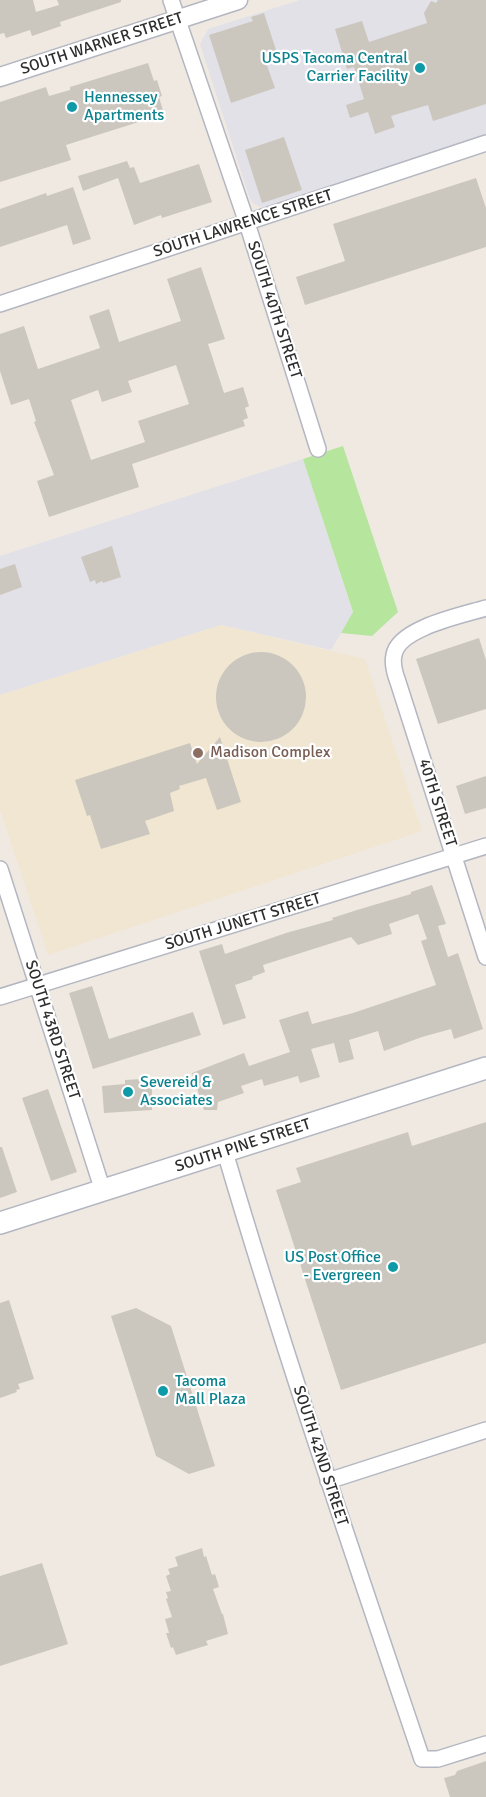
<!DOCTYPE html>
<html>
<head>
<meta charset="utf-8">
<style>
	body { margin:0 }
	canvas { display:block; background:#efe9e1 }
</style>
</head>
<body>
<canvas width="486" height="1797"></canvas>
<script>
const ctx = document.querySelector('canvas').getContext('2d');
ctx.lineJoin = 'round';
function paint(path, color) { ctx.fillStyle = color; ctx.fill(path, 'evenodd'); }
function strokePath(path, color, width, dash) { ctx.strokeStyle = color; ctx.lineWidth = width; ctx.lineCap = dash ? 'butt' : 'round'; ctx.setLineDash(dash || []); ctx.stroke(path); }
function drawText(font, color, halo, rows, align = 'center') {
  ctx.font = font + ' Signika,sans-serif'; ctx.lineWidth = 4.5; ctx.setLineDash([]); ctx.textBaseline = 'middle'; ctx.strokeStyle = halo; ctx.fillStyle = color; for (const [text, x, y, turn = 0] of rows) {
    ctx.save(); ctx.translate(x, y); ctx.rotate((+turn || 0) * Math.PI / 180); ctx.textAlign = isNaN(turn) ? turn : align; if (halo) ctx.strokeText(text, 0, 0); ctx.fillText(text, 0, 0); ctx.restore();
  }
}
const industrial = new Path2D(`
	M300,0H486V137L268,207H260L253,203L250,199L200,44L208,29Z
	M303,459L353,613L331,650L221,625L0,695V556Z`);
const education = new Path2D(`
	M221,625L365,659L422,831L48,955L0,810V695Z`);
const green = new Path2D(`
	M343,446L398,612L372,636L341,633L353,612L303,459Z`);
const building = new Path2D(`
	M0,0H33L36,12L59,5L57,0H121V2L60,22L61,26L32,36L30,30L6,38L4,33L0,34Z
	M438,0H486V104L433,121L428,105L391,116L395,127L375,134L368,112L350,118L346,105L364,99L354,67L347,69L335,29L362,21L369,42L427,23L424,13L431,1L436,3Z
	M264,13L277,53L264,57L275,88L231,103L209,35L253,21L251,17Z
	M148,63L154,81L157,80L162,96L159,97L164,114L66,145L71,160L0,182V102L46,87L49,96L70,90V87Z
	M284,137L302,190L262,203L245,150Z
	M127,161L130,168L134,167L140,183L199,164L212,202L162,218L161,215L134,225L118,178L83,191L78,176Z
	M476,178L486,208V247L305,305L296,277L345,261L333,224Z
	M73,187L91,239L73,245L67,225L0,247V209L46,193L47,196Z
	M201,267L225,339L208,344L224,393L243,387L249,406L245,408L248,418L243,420L245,426L132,464L139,487L49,517L37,481L54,475L34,422L36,421L29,399L11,405L0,371V334L24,326L38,369L100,348L89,316L109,309L119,342L181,321L167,279ZM176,365L189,404L138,421L145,442L91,460L71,400L98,390L102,402L132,392L128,381Z
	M112,546L121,577L103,583L102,581L96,584L95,580L90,582L81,557Z
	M15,564L22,587L0,595V569Z
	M479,638L486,660V709L438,724L416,659Z
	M216 697a45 45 0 1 1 90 0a45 45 0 1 1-90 0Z
	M220,737L241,802L217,810L206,778L179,786L180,789L170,793L174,811L145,821L150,834L101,849L90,815L87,816L75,780L190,743L197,764Z
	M486,776V808L465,814L456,786Z
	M432,885L446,924L438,926L448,957L458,953L483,1029L454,1039L451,1029L422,1037L384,1051L378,1031L349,1040L354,1059L339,1063L334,1043L311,1049L320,1077L300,1083L298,1076L264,1086L262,1079L241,1086L244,1093L218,1102L217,1110H204L192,1073L244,1053L249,1066L290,1052L279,1020L308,1011L312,1024L353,1013L436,985L421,941L427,939L418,914L389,924L392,934L358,945L351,937L263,965L265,972L252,977L253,979L235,985L246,1018L223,1025L199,951L222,944L225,954L286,933L333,920L332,918L357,910L411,894V892Z
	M92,986L109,1039L193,1012L201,1035L93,1069L69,993Z
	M142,1079V1083H152V1110L104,1113L102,1086L125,1084V1080Z
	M48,1089L77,1172L51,1181L22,1098Z
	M486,1122V1343L341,1390L276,1190L301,1182L296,1168L408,1132L412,1146Z
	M0,1147H2L17,1192L0,1198Z
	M9,1300L34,1379L18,1384L20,1389L16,1390L17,1392L0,1398V1303Z
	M136,1308L171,1326L215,1466L189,1474L156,1456L111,1316Z
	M202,1548L204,1557L206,1556L212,1575L215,1574L219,1587L213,1589L222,1614H223L228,1634L206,1641L208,1645L176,1655L173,1647L171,1648L166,1633H169L165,1619L172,1617L166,1599L168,1598L166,1592L171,1591L166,1576L170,1574L168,1569L178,1566L175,1557Z
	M42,1563L68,1644L0,1666V1576Z
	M486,1761V1797H450L444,1778L455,1775L457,1771Z`);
const minor = new Path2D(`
	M171,0L247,223L318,449
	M0,304L486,143
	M486,608C463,615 398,628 394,655C392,663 395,674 398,682L486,957
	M0,869L103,1191
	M0,997L486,846
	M225,1152C285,1356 354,1557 422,1759H438L486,1744
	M328,1481L486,1430`);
const tertiary = new Path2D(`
	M0,77L238,0`);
const secondary = new Path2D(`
	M0,1223L486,1068`);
const markers = [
	[420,68,6,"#0f9aa8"],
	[72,107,6,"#0f9aa8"],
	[198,753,6,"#8d6e63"],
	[128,1092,6,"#0f9aa8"],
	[393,1267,6,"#0f9aa8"],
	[163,1391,6,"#0f9aa8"]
];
const streetNames = [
	["SOUTH WARNER STREET",102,44,-18],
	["SOUTH LAWRENCE STREET",243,224,-18],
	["SOUTH 40TH STREET",274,310,72],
	["40TH STREET",437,803,72],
	["SOUTH JUNETT STREET",243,922,-17],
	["SOUTH 43RD STREET",52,1030,72],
	["SOUTH PINE STREET",243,1146,-18],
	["SOUTH 42ND STREET",320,1456,72]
];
const cultureNames = [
	["USPS Tacoma Central",408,59,"right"],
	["Carrier Facility",408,77,"right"],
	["Hennessey",84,98],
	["Apartments",84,116],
	["Severeid &",140,1083],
	["Associates",140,1101],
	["US Post Office",381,1258,"right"],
	["- Evergreen",381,1276,"right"],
	["Tacoma",175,1382],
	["Mall Plaza",175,1400]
];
const educationNames = [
	["Madison Complex",210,753]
];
paint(industrial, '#e3e1e8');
paint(education, '#f0e6d1');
paint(green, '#b6e59e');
paint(building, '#cbc7bf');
strokePath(minor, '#b4b7c1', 18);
strokePath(tertiary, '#b4b7c1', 21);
strokePath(secondary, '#b4b7c1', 24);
strokePath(minor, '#fff', 15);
strokePath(tertiary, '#fff', 18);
strokePath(secondary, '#fff', 21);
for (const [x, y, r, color] of markers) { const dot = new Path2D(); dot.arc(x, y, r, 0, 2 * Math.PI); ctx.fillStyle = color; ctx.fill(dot); strokePath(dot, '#fff', 2); }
drawText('16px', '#2e2e2e', '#fff', streetNames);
drawText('16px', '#0d838f', '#fff', cultureNames, 'left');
drawText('16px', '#785e54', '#fff', educationNames, 'left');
</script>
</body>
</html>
